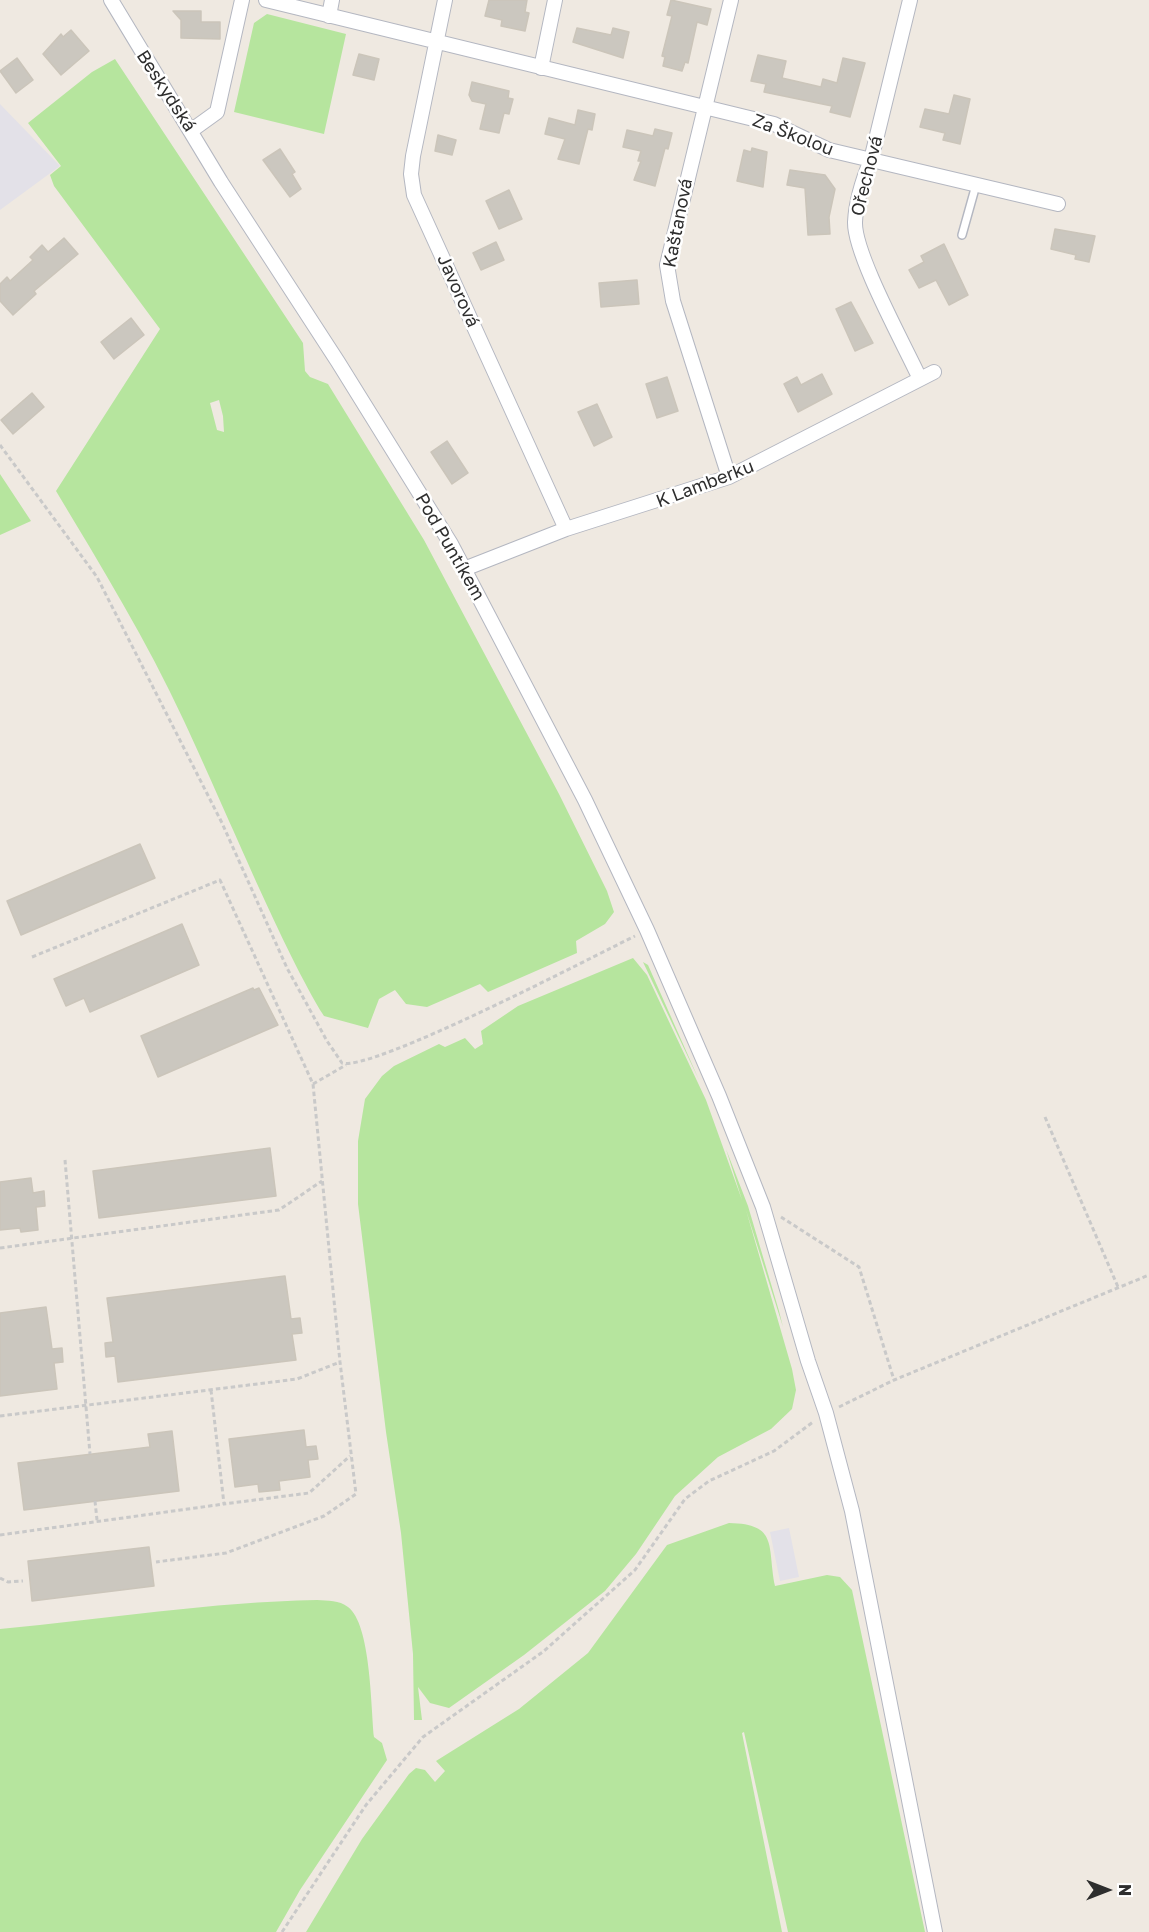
<!DOCTYPE html>
<html>
<head>
<meta charset="utf-8">
<style>
	body { margin:0 }
	#map { position:relative; width:1149px; height:1932px; overflow:hidden; background:#efe9e1; font-family:"Golos Text",sans-serif }
	canvas { display:block }
	.north { position:absolute; left:1077px; top:1860px; width:60px; height:60px; -webkit-text-stroke:4px #fff; paint-order:stroke; rotate:90deg; font-size:16px; font-weight:700; line-height:24px; text-align:center; color:#2e2e2e }
	.north::after { content:''; display:block; margin:auto; width:21px; height:27px; background:#2e2e2e; clip-path:polygon(50% 0,100% 100%,50% 72%,0 100%) }
</style>
</head>
<body>
<div id="map">
<canvas width="1149" height="1932"></canvas>
<div class="north">N</div>
</div>
<script>
const ctx = document.querySelector('canvas').getContext('2d');
ctx.lineJoin = 'round';
function paint(path, color) { ctx.fillStyle = color; ctx.fill(path, 'evenodd'); }
function strokePath(path, color, width, dash) { ctx.strokeStyle = color; ctx.lineWidth = width; ctx.lineCap = dash ? 'butt' : 'round'; ctx.setLineDash(dash || []); ctx.stroke(path); }
function drawText(font, color, halo, rows, align = 'center') {
  ctx.font = font + ' "Golos Text",sans-serif'; ctx.lineWidth = 5; ctx.setLineDash([]); ctx.textBaseline = 'middle'; ctx.strokeStyle = halo; ctx.fillStyle = color; for (const [text, x, y, turn = 0] of rows) {
    ctx.save(); ctx.translate(x, y); ctx.rotate((+turn || 0) * Math.PI / 180); ctx.textAlign = isNaN(turn) ? turn : align; if (halo) ctx.strokeText(text, 0, 0); ctx.fillText(text, 0, 0); ctx.restore();
  }
}
const industrial = new Path2D(`
	M0,104L60,166L0,210Z
	M789,1528L799,1577L780,1581L770,1532Z`);
const green = new Path2D(`
	M267,14L346,34L324,134L234,112L254,23Z
	M115,59L303,343L305,371L310,377L328,384L424,540L559,794L607,891L614,912L605,924L576,941L577,953L488,992L480,984L427,1007L406,1004L395,990L379,999L368,1028L324,1016C283,950 231,822 184,721C147,641 101,566 56,491L160,329L54,186L50,175L61,166L28,123L92,72ZM219,400L223,416L224,432L217,430L210,403Z
	M0,474L31,521L0,535Z
	M633,958L647,975L706,1100L742,1200L726,1149L748,1206L779,1311L783,1327L746,1210L792,1369L796,1390L792,1409L771,1429L718,1457L675,1496L636,1554L605,1591L524,1655L449,1708L430,1703L418,1687L422,1720H414L413,1654L401,1533L386,1432L358,1204V1141L365,1099L382,1076L394,1066L439,1044L445,1047L465,1038L475,1049L483,1044L481,1031L518,1006Z
	M643,962L648,965L699,1080Z
	M729,1523C779,1524 767,1546 775,1586L827,1575L840,1577L852,1590L925,1932H788L744,1732L742,1733L782,1932H306L362,1839L409,1774L416,1768L425,1770L435,1782L445,1771L436,1761L519,1709L588,1653L667,1545Z
	M317,1600C328,1601 339,1600 348,1607C371,1624 371,1708 374,1737L382,1743L387,1760L300,1890L276,1932H0V1629C106,1619 211,1602 317,1600Z`);
const building = new Path2D(`
	M489,0H527L525,12L529,13L525,31L501,26L502,20L485,16Z
	M671,0L711,9L707,25L697,22L688,63L685,62L682,71L663,66L665,57L662,56L672,16L667,15Z
	M173,11H201V22H220V39L181,38V20Z
	M577,28L611,35L613,28L629,32L623,58L573,42Z
	M71,30L89,51L61,75L43,54L61,34L63,37Z
	M359,54L379,59L374,80L353,75Z
	M758,55L786,61L782,78L821,87L823,79L837,83L843,58L865,63L850,117L830,112L832,106L764,92L766,84L751,81Z
	M17,58L33,80L16,93L0,71Z
	M472,82L509,91L508,98L513,99L509,114L504,113L499,133L480,129L486,104L472,101L469,95Z
	M954,95L970,99L960,144L943,140L945,133L920,127L925,109L949,114Z
	M578,110L595,114L592,130L588,129L579,164L558,159L565,139L545,134L549,118L575,125Z
	M655,129L672,133L668,149L665,148L655,186L634,180L641,161H638L641,151L623,147L627,130L653,136Z
	M438,135L456,140L452,155L435,151Z
	M752,148L767,152L763,187L737,181L744,150L751,152Z
	M280,149L295,172L292,174L301,189L290,197L263,160Z
	M790,170L825,175L835,189L829,217L830,234L808,235L805,188L787,185Z
	M509,190L522,219L499,229L486,201Z
	M1055,229L1095,236L1089,262L1075,259L1076,255L1051,249Z
	M64,238L78,254L34,291L36,294L13,315L0,301V284L7,277L10,281L33,260L30,257L42,245L48,252Z
	M496,242L504,260L481,270L473,253Z
	M944,244L968,295L949,305L936,280L919,288L909,270L924,262L921,256Z
	M637,280L639,304L601,307L599,283Z
	M851,302L873,343L855,351L836,309Z
	M131,318L144,335L114,359L101,342Z
	M822,374L832,394L798,412L784,384L797,377L801,385Z
	M667,377L678,411L657,418L646,384Z
	M32,393L44,407L13,434L1,420Z
	M597,404L612,437L594,446L578,412Z
	M447,441L468,473L452,484L431,452Z
	M140,844L155,878L21,935L7,901Z
	M182,924L199,965L90,1012L84,998L66,1006L54,979Z
	M253,988L254,990L259,988L278,1025L158,1077L141,1036Z
	M270,1148L276,1196L99,1218L93,1171Z
	M31,1178L33,1193L44,1191L45,1206L36,1207L38,1230L21,1232L20,1228L0,1230V1182Z
	M285,1276L291,1319L300,1318L302,1333L292,1334L296,1360L118,1382L115,1356L106,1357L105,1343L113,1342L107,1298Z
	M46,1307L52,1349L62,1348L63,1362L54,1363L57,1389L0,1396V1313Z
	M304,1430L306,1447L316,1446L318,1459L308,1460L310,1477L279,1481L280,1490L259,1492L258,1484L235,1487L229,1439Z
	M172,1431L179,1491L24,1510L18,1463L150,1447L148,1434Z
	M149,1547L154,1586L32,1601L28,1561Z`);
const path = new Path2D(`
	M0,445L97,577L222,823L287,968L327,1041L342,1063C372,1072 594,956 635,936
	M32,957L220,880L313,1084L340,1362L356,1494L324,1516L226,1553L156,1562
	M313,1084L346,1065
	M1045,1117L1118,1287
	M65,1160L90,1454
	M781,1217L859,1267L894,1380
	M0,1248L279,1210L322,1181
	M211,1390L224,1504L309,1493L350,1456
	M839,1407L894,1380L1149,1275
	M0,1416L297,1379L340,1362
	M95,1501L97,1520
	M0,1535L224,1504
	M0,1578L8,1582L23,1581
	M282,1932L366,1805L423,1737L544,1651L635,1570L685,1499L709,1481L774,1451L813,1422`);
const lane = new Path2D(`
	M962,235L976,185`);
const street = new Path2D(`
	M111,0L221,182L338,362L451,544L585,800L647,930L719,1096L763,1207L808,1361L826,1413L852,1511L935,1932
	M266,0L774,124L829,150L1058,204
	M445,0L413,156L411,174L414,195L566,529
	M910,0L871,160C863,179 856,201 855,222C854,254 905,346 920,379
	M329,16L332,0
	M541,68L555,0
	M192,130L217,112L242,0
	M729,477L673,301L667,265L731,0
	M464,569L566,529L729,477L934,372`);
const streetNames = [
	["Beskydská",166,91,57],
	["Za Školou",793,135,21],
	["Ořechová",867,176,-76],
	["Kaštanová",678,223,-79],
	["Javorová",458,291,66],
	["K Lamberku",705,484,-21],
	["Pod Puntíkem",450,547,60]
];
paint(industrial, '#e3e1e8');
paint(green, '#b6e59e');
paint(building, '#cbc7bf');
strokePath(building, '#cbc5ba', 1.5);
strokePath(lane, '#b4b7c1', 10);
strokePath(street, '#b4b7c1', 16);
strokePath(path, '#c9c9c9', 3, [4.5, 3]);
strokePath(lane, '#fff', 7);
strokePath(street, '#fff', 14);
drawText('18px', '#2e2e2e', '#fff', streetNames);
</script>
</body>
</html>
